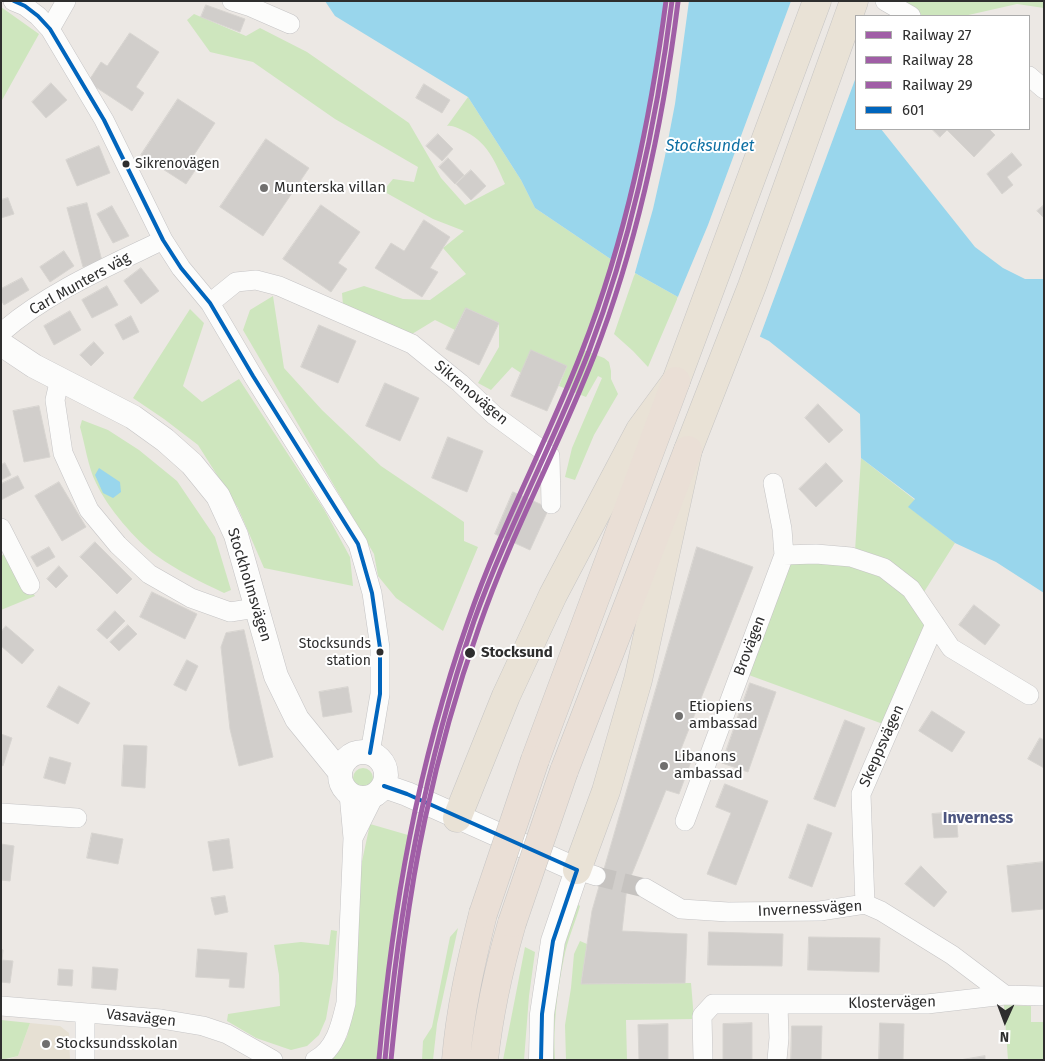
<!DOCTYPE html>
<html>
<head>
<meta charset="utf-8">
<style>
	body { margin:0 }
	#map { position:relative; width:1045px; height:1061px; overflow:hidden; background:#ece8e4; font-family:"Fira Sans",sans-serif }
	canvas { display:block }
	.frame { position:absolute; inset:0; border:2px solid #2e2e2e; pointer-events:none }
	.legend { position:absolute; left:855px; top:15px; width:175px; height:115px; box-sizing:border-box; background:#fff; border:1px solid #ababab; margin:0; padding:6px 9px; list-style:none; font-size:15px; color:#2e2e2e }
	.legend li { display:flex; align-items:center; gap:10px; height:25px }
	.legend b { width:25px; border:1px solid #ababab }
	.north { position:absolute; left:980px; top:996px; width:50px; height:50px; -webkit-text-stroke:4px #fff; paint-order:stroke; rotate:182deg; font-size:14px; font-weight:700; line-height:20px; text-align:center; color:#2e2e2e }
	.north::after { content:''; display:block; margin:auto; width:18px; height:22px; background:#2e2e2e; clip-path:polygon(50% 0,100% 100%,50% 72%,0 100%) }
</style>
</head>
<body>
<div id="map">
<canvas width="1045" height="1061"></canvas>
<div class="frame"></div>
<ul class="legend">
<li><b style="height:6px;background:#a05ea6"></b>Railway 27</li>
<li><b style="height:6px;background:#a05ea6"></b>Railway 28</li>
<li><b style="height:6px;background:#a05ea6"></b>Railway 29</li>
<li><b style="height:6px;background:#0065bd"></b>601</li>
</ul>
<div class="north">N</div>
</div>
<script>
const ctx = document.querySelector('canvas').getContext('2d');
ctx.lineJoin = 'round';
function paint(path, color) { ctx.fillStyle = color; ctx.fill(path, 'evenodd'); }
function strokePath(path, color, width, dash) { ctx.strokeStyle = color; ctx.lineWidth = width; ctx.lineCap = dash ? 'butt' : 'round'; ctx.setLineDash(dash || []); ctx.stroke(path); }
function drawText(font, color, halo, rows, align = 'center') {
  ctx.font = font + ' "Fira Sans",sans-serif'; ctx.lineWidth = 4; ctx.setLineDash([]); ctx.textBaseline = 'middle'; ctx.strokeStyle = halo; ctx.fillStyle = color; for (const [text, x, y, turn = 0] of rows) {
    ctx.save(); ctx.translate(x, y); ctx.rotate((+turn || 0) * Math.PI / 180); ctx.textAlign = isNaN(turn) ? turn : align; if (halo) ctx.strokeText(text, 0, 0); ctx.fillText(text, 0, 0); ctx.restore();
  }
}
const education = new Path2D(`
	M30,1023L60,1026L69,1033L70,1060H6L18,1056Z`);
const green = new Path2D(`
	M898,1H1044V8L1017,4L964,16H923Z
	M1,7L39,34L1,102Z
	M194,14L246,36L260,28L307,52L409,123L441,178L465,205L505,184C495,161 487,141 462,130C457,128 453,125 447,126L468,97L521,180L535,208L612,260L581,349L604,358L609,362L611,371V379L618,394L594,435L575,480L565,477L572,448L602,378L598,376L586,397L559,386L567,366L521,373L512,367L491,390L478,383L499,347V323L466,308L455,330L435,320L412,334L343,305L342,293L364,286L403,299L430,300L466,274L443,248L464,231L433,219L383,191L393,179L414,182L418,167L335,119L253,62L210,52L187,20Z
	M635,273L678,297L648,367L633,351L614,334Z
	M273,296L284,368L322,410L381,466L464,522V541L478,547L443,631L396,598L378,576L374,554L243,330L250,310Z
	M190,309L204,323L183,386L202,402L239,379L325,511L350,557L353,586L264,568L238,508L198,445L164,419L133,398Z
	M82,420L108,430L139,450L177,481L215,537L231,590L224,593C201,582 178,571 157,556C136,541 107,507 96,483C88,467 85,444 80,427Z
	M861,458L915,500L909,507L955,543L924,592L894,568L855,551Z
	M7,553L35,596L1,610V556Z
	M801,560L860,564L897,585L925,616L924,639L883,724L746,674L787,566Z
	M353 778a10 10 0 1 1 20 0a10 10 0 1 1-20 0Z
	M370,824L408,835L388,970L380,1060H332L347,1037L355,1002L361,866Z
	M577,904L580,906C575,923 567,941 564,958C557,991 553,1026 555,1060H551L550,1045L560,960Z
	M458,928L437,1024L433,1060H422L423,1041L432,1027L450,937Z
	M331,930L337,931L333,978L326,1019L319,1035L307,1046L291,1050L256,1038L227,1021L228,1014L280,1006L279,975L274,945L301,942L329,945Z
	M580,941L587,944L581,984L691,983L694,1019L626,1020L627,1060H566L565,1025L571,988L574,954Z
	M525,947L535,952L529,996L524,1060H503Z
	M1004,1005L1031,1006V1022H1044V1060H1008Z
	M1,1020L30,1023L18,1056L1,1060Z`);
const water = new Path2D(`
	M325,1H807L856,53V129H881L975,247L1003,268L1025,279H1044V593L996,562L955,543L908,507L915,499L861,458L860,414L769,341L678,297L635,273L612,260L535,208L521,180L468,97L335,16Z
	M99,468L120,482L121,492L113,498L103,493L95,475Z`);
const pier = new Path2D(`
	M664,1H689L675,104L665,156L653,209L634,276L611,263L628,203L640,152L650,99Z
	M791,1H811L856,50V77L759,339L677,299L708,225Z`);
const building = new Path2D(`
	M206,5L245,19L240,32L201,17Z
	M130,33L159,52L136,87L144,93L132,111L88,82L101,62L107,66Z
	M51,83L67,100L46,118L32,102Z
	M424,84L450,100L442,113L416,98Z
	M178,99L215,123L192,158L200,163L186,184L141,155Z
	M932,129H989L995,135L974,157L947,130L940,137Z
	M438,134L453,149L442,161L426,146Z
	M266,139L309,168L263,236L220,207Z
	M99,146L110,173L77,186L66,160Z
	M1012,153L1022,165L1007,177L1013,185L1002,194L987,174Z
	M448,158L464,175L455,184L439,167Z
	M471,170L486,186L471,200L456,184Z
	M8,198L14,214L1,218V200Z
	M87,203L102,261L83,267L67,208Z
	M321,205L360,232L338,263L347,269L331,292L283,259Z
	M1044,205V218L1037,211Z
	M112,206L129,236L113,243L97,214Z
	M424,220L450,237L430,268L438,272L422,297L375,268L391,243L404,251Z
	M64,251L74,266L50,282L40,267Z
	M141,268L159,291L141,304L124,281Z
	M22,278L29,290L4,305L1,300V289Z
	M107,286L118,305L92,318L82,300Z
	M466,308L499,323L479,365L446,349Z
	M70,311L81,330L54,345L44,326Z
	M131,316L139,332L123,340L115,325Z
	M319,325L356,341L338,383L301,367Z
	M94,342L104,353L91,366L80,355Z
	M531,350L567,366L547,411L511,396Z
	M385,383L419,398L400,441L366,426Z
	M818,404L843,430L829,443L805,418Z
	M39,406L50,457L24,462L13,411Z
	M448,437L483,451L467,492L432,478Z
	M5,463L11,475L1,480V465Z
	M826,463L843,481L816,507L799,489Z
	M18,476L24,488L1,500V484Z
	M59,482L86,527L62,541L35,496Z
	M513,492L549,508L530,550L495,534Z
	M95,542L132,579L117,594L80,557Z
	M49,547L55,557L37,567L31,557Z
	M697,547L753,567L679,754L692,759L679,794L666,790L627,886L622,931L687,934L685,983L581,984L592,911Z
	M59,566L68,576L56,588L47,579Z
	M152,592L197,614L185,639L140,617Z
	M974,605L1000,625L985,645L959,625Z
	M115,611L125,621L107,639L97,630Z
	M128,625L137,634L119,651L110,642Z
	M6,626L34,650L22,664L1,646V632Z
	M244,630L273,757L239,766L230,729L221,647L226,633Z
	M187,660L198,666L186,691L174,685Z
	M750,683L776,692L748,772L722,763Z
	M59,686L90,703L78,724L47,707Z
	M348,687L352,712L323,717L319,692Z
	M932,711L965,732L952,752L919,731Z
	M845,720L865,728L835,807L814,799Z
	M1,734L12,738L3,766L1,765Z
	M1040,738L1044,740V768L1028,759Z
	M124,745L147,746L145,788L122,786Z
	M50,757L71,763L65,784L44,778Z
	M725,784L768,801L736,885L707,874L731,813L716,807Z
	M956,812L958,837L934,838L932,814Z
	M808,824L832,833L812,887L789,878Z
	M92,833L123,839L118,864L87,858Z
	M229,839L233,868L213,871L208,842Z
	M1,844L14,846L10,881L1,880Z
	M1044,862V909L1012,912L1007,866Z
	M921,866L947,892L934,907L905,884Z
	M225,896L228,912L215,915L211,898Z
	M709,932L783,934L782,966L708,965Z
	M809,937L880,938L879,972L808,970Z
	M1,949L3,950L2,960L13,961L10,983L1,982Z
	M198,949L247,953L244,988L229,987L230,979L196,977Z
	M93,967L118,969L116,990L92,988Z
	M59,969L73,970L72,986L58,985Z
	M752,1023V1060H723V1024Z
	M880,1023L904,1024L903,1060H879Z
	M668,1024V1060H639L638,1025Z
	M792,1026H822L821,1060H791Z
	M985,1056V1060H960Z`);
const minorTunnel = new Path2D(`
	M596,876L645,888`);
const minor = new Path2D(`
	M13,1L25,6L38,16L50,29L104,120L163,240L181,268L210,303L253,376L358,544L372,593L380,648V694L370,753
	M232,1L251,7L290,24
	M885,1L911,16
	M50,29L66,1
	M1029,76L1044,89
	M210,303L236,282L256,280L279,286L412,344L460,383L494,415L550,456L551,504
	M1,333C46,293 109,266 163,240
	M60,378L55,400L63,453L89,510L118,545L149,574L191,598L230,612L256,608
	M1,528L30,585
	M784,555L816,554L851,557L884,568L911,589L951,648L1029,695
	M1,813L77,818
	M685,821L784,555L782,529L773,483
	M353,838L374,796
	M577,870L596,876
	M645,888L681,909L728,912L820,911L865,904L881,911L952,955L1005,995L1044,996
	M865,904L861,794L935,624
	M1,1006L161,1019L203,1026L227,1034L273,1060
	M85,1013V1060
	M315,1060C336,1049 341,1024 346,1003L353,838L349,794
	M703,1060L702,1016L713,1004H927L1005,995
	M777,1060L779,1038L778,1004`);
const tertiary = new Path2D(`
	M1,344L34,366L133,417L165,440L192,464L218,496L236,535L276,676L297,719L340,772
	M340 775a23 23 0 1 1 46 0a23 23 0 1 1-46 0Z
	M384,786L407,794L577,870L553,941L542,1014L541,1060`);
const trunk = new Path2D(`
	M457,818L506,696L553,595L640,430L676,381L817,1
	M577,870L606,791L638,680L688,450L752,286L854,1`);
const motorway = new Path2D(`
	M535,760L676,381
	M564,771L688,450
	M456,1060C460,1010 471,962 483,914
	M484,1060C489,1013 499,968 512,923`);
const motorwayBridge = new Path2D(`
	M483,914L535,760
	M512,923L564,771`);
const bus1 = new Path2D(`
	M14,1L25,6L38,16L50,29L104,120L163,240L181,268L210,303L253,376L358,544L372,593L380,648V694L370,753
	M384,786L407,794L577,870
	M541,1060L542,1014L553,941L577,870`);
const rail1 = new Path2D(`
	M385,1060C399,907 424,767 474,621C507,529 554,442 589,351C632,238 657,121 672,1`);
const rail2 = new Path2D(`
	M391,1060C399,979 408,898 425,819C439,753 457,689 479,627C511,534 558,448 594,356C638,242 663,123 678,2`);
const rail3 = new Path2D(`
	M379,1059C393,906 417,767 468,621C500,528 547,442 582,351C626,238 650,121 666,1`);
const markers = [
	[126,164,4.5,"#2e2e2e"],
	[264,188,5,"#706f6e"],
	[380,652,4.5,"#2e2e2e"],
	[470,653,6,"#2e2e2e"],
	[679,716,5,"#706f6e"],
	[664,766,5,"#706f6e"],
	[46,1044,5,"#706f6e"]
];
const busNames = [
	["Sikrenovägen",135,164],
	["Stocksunds",371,644,"right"],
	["station",371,661,"right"]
];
const poiNames = [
	["Munterska villan",274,188],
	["Etiopiens",689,707],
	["ambassad",689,724],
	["Libanons",674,757],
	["ambassad",674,774],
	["Stocksundsskolan",56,1044]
];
const streetNames = [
	["Carl Munters väg",80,284,-29],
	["Sikrenovägen",471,393,40],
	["Stockholmsvägen",249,585,73],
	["Brovägen",750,646,-69],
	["Skeppsvägen",882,746,-66],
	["Invernessvägen",810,909,-3],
	["Klostervägen",892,1003,-1],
	["Vasavägen",141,1018,6]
];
const stopNames = [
	["Stocksund",481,653]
];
const waterNames = [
	["Stocksundet",710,147]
];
const neighbourhoodNames = [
	["Inverness",978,819]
];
paint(education, '#e6e0d3');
paint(green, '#cee6be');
paint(water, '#99d6ec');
paint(pier, '#ece8e4');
paint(building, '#d1cecb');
strokePath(building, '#d7d4d0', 1);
strokePath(minorTunnel, '#c6c3c0', 19, [19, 9]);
strokePath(minor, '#c5c4c5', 20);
strokePath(tertiary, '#c5c4c5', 25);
strokePath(trunk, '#c6c5c4', 29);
strokePath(motorway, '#c6c5c4', 29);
strokePath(minor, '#fcfcfb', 19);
strokePath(tertiary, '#fcfcfb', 24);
strokePath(trunk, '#e9e2d6', 28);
strokePath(motorway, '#eadfd6', 28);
strokePath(motorwayBridge, '#c6c5c4', 29, []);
strokePath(motorwayBridge, '#eadfd6', 28);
strokePath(bus1, '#0065bd', 4);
strokePath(rail1, '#a05ea6', 5);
strokePath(rail2, '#a05ea6', 5);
strokePath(rail3, '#a05ea6', 5);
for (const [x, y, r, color] of markers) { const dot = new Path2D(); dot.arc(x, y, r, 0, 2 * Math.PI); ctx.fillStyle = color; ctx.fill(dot); strokePath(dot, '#fff', 2); }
drawText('14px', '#2e2e2e', '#fff', busNames, 'left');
drawText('15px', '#2e2e2e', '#fff', poiNames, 'left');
drawText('15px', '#2e2e2e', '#fff', streetNames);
drawText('bold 15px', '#2e2e2e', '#fff', stopNames, 'left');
drawText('italic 16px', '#0d6fa3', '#fff', waterNames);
drawText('bold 16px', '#4d5680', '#fff', neighbourhoodNames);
</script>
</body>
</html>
